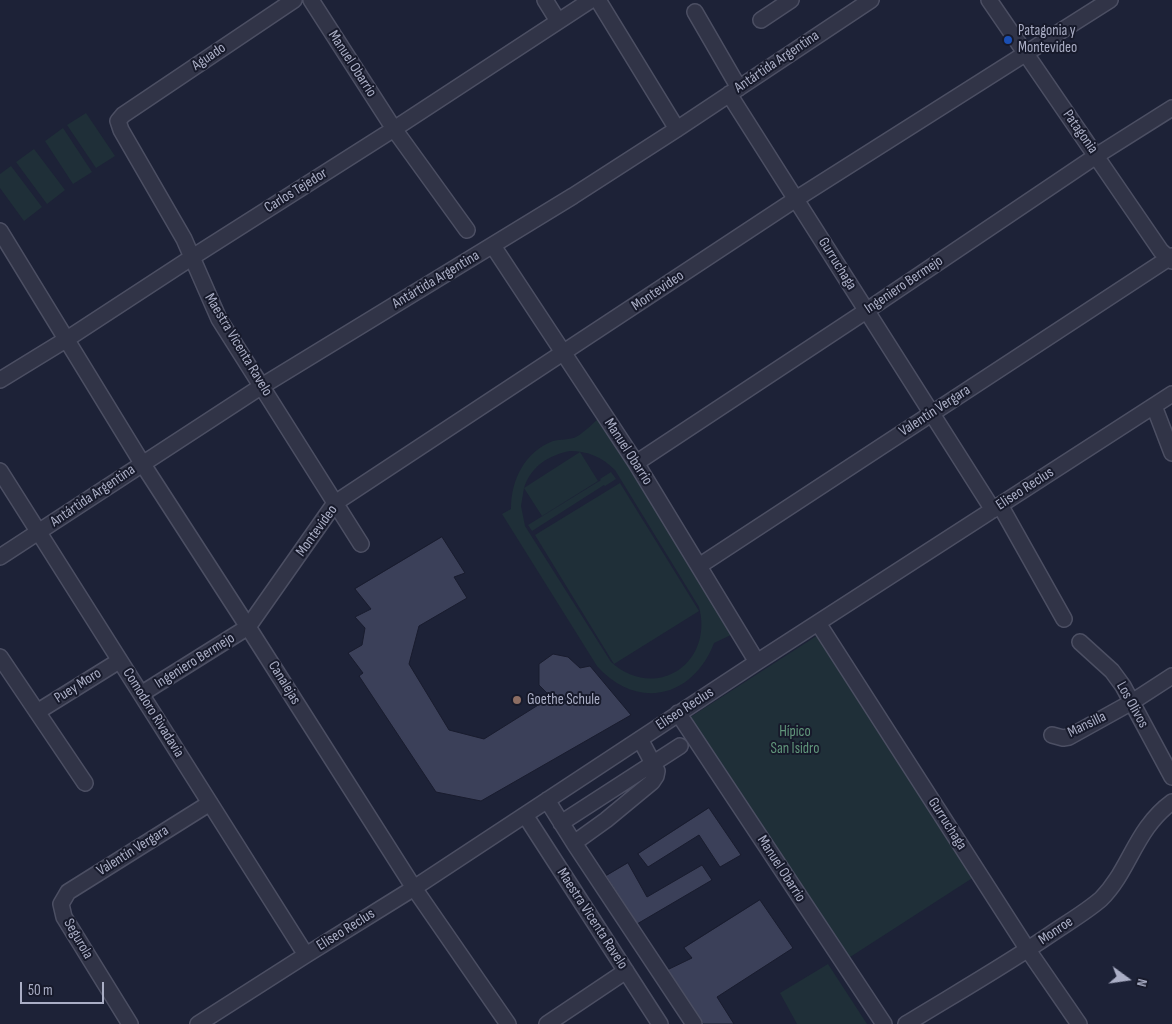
<!DOCTYPE html>
<html>
<head>
<meta charset="utf-8">
<style>
	body { margin:0 }
	#map { position:relative; width:1172px; height:1024px; overflow:hidden; background:#1d2237; font-family:"Sofia Sans Condensed",sans-serif }
	canvas { display:block }
	.north { position:absolute; left:1102px; top:954px; width:50px; height:50px; -webkit-text-stroke:4px #171a2b; paint-order:stroke; rotate:104deg; font-size:14px; font-weight:700; line-height:20px; text-align:center; color:#aaaec5 }
	.north::after { content:''; display:block; margin:auto; width:18px; height:22px; background:#aaaec5; clip-path:polygon(50% 0,100% 100%,50% 72%,0 100%) }
	.scale { position:absolute; left:20px; top:982px; width:84px; height:22px; box-sizing:border-box; border:2px solid #aaaec5; border-top:0; padding-left:6px; font-size:15px; line-height:18px; white-space:nowrap; color:#aaaec5; -webkit-text-stroke:4px #171a2b; paint-order:stroke }
</style>
</head>
<body>
<div id="map">
<canvas width="1172" height="1024"></canvas>
<div class="north">N</div>
<div class="scale">50 m</div>
</div>
<script>
const ctx = document.querySelector('canvas').getContext('2d');
ctx.lineJoin = 'round';
function paint(path, color) { ctx.fillStyle = color; ctx.fill(path, 'evenodd'); }
function strokePath(path, color, width, dash) { ctx.strokeStyle = color; ctx.lineWidth = width; ctx.lineCap = dash ? 'butt' : 'round'; ctx.setLineDash(dash || []); ctx.stroke(path); }
function drawText(font, color, halo, rows, align = 'center') {
  ctx.font = font + ' "Sofia Sans Condensed",sans-serif'; ctx.lineWidth = 4; ctx.setLineDash([]); ctx.textBaseline = 'middle'; ctx.strokeStyle = halo; ctx.fillStyle = color; for (const [text, x, y, turn = 0] of rows) {
    ctx.save(); ctx.translate(x, y); ctx.rotate((+turn || 0) * Math.PI / 180); ctx.textAlign = isNaN(turn) ? turn : align; if (halo) ctx.strokeText(text, 0, 0); ctx.fillText(text, 0, 0); ctx.restore();
  }
}
const green = new Path2D(`
	M86,113L115,156L96,168L67,125Z
	M63,128L92,172L73,184L45,141Z
	M34,149L65,190L47,204L16,162Z
	M11,166L42,207L24,221L0,188V174Z
	M600,417L735,633L714,643C693,698 637,711 597,666L502,514L511,509C511,479 525,452 553,441C560,439 570,440 576,437C585,432 593,423 600,417ZM570,451C588,451 602,457 615,470L699,607C714,664 655,702 611,662L525,526L521,506L524,488L542,516L598,481L580,452L524,488C531,466 549,455 570,451Z
	M611,472L616,479L605,486L604,485L532,531L528,525L601,480L600,479Z
	M620,483L699,611L614,664L535,535Z
	M818,635L974,877L847,959L689,718Z
	M828,964L867,1024H797L780,993Z`);
const building = new Path2D(`
	M442,537L465,573L454,577L467,598L419,626L409,664L449,730L484,739L551,697L539,685V664L553,654L568,657L580,668L590,666L631,715L481,801L436,792L359,676L363,673L348,653L362,645L365,628L355,617L371,609L355,589Z
	M709,808L741,855L720,867L699,835L648,867L638,854Z
	M628,863L647,897L702,865L712,880L637,924L606,876Z
	M760,900L793,948L717,997L734,1024H703L667,970L692,958L684,948Z`);
const minor = new Path2D(`
	M294,0L123,115L118,121L121,130L184,239L219,319L361,544
	M311,0L394,129L467,230
	M545,0L558,21
	M598,0L677,129
	M989,0L1161,251L1172,261
	M695,12L739,88
	M761,20L791,0
	M729,94L993,510
	M0,231L142,463L248,627L414,888L508,1024
	M493,246L636,463L757,662
	M0,380L67,339L191,258L394,129L591,0
	M1154,406L1172,453
	M636,463L866,311L1096,156L1172,108
	M0,471L306,955
	M1000,505L1064,619
	M0,557L262,386L573,196L677,129L871,0
	M699,566L1172,256
	M818,623L1028,950L1079,1024
	M1080,642L1112,671L1123,686L1172,777
	M0,657L85,783
	M141,694L248,627L335,503L796,199L1110,0
	M37,712L119,661
	M678,713L884,1024
	M1052,735L1063,738L1069,737L1132,702L1172,676
	M640,739L657,771L656,776L652,782L606,820L574,843L694,1024
	M547,800L574,843
	M525,815L660,1024
	M561,823L680,746
	M130,1024L64,917L61,904L68,892L210,803
	M198,1024L306,955L414,888L757,662L1172,394
	M547,1024L626,971
	M906,1024C955,994 1004,966 1051,934C1067,923 1086,912 1101,899C1130,870 1135,829 1172,802`);
const markers = [
	[1008,40,5,"#1a4fb4"],
	[517,700,5,"#8d6e63"]
];
const poiNames = [
	["Patagonia y",1018,31],
	["Montevideo",1018,48],
	["Goethe Schule",527,700]
];
const streetNames = [
	["Aguado",209,57,-34],
	["Antártida Argentina",777,62,-34],
	["Manuel Obarrio",352,64,57],
	["Patagonia",1080,132,55],
	["Carlos Tejedor",296,191,-32],
	["Gurruchaga",837,264,58],
	["Antártida Argentina",436,280,-31],
	["Ingeniero Bermejo",904,285,-34],
	["Montevideo",658,291,-34],
	["Maestra Vicenta Ravelo",238,345,59],
	["Valentín Vergara",935,411,-33],
	["Manuel Obarrio",628,452,57],
	["Eliseo Reclus",1025,489,-33],
	["Antártida Argentina",93,496,-34],
	["Montevideo",317,531,-54],
	["Ingeniero Bermejo",195,661,-32],
	["Canalejas",284,683,58],
	["Puey Moro",78,686,-32],
	["Los Olivos",1132,705,61],
	["Eliseo Reclus",685,709,-33],
	["Comodoro Rivadavia",153,713,58],
	["Mansilla",1087,725,-26],
	["Gurruchaga",947,824,57],
	["Valentín Vergara",133,851,-32],
	["Manuel Obarrio",781,869,57],
	["Maestra Vicenta Ravelo",592,919,57],
	["Eliseo Reclus",346,930,-32],
	["Monroe",1056,931,-34],
	["Segurola",78,939,60]
];
const parkNames = [
	["Hípico",795,732],
	["San Isidro",795,749]
];
paint(green, '#1f2f38');
paint(building, '#3b4059');
strokePath(building, '#191c2e', 1);
strokePath(minor, '#4c4f63', 18);
strokePath(minor, '#313447', 15);
for (const [x, y, r, color] of markers) { const dot = new Path2D(); dot.arc(x, y, r, 0, 2 * Math.PI); ctx.fillStyle = color; ctx.fill(dot); strokePath(dot, '#171a2b', 2); }
drawText('15px', '#aaaec5', '#171a2b', poiNames, 'left');
drawText('15px', '#aaaec5', '#171a2b', streetNames);
drawText('15px', '#61967b', '#171a2b', parkNames);
</script>
</body>
</html>
